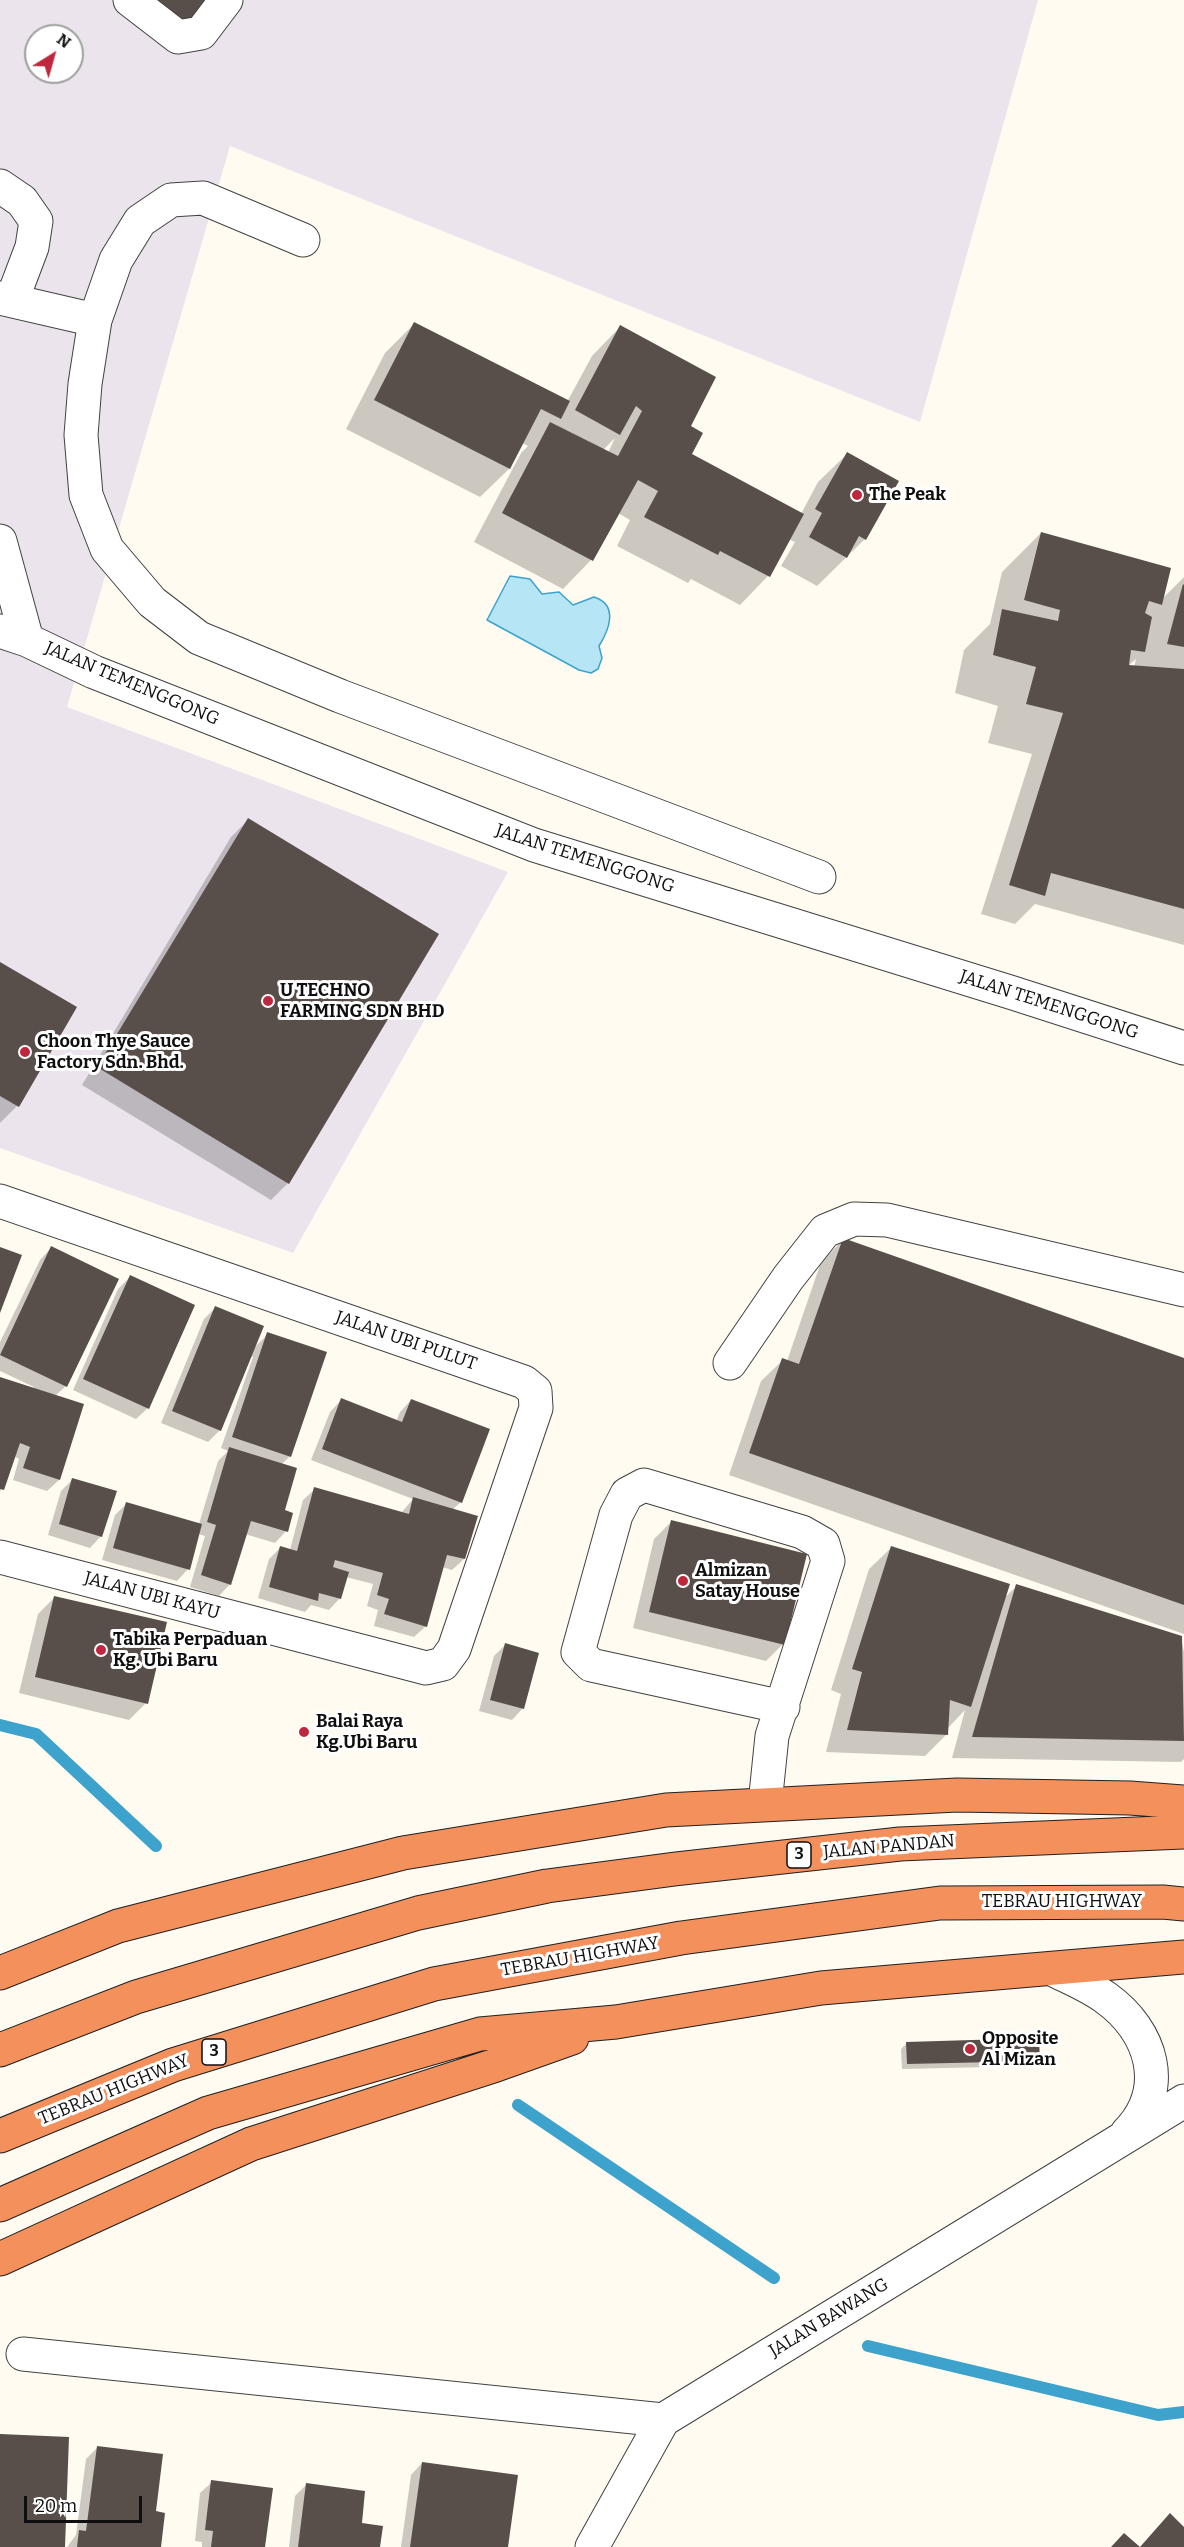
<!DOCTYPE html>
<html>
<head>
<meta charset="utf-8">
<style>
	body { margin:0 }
	#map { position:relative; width:1184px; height:2547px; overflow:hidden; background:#fffbf1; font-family:Bitter,serif }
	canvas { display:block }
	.north { position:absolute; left:24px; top:24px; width:60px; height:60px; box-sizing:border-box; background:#fff; border:2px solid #9f9f9f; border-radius:50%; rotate:37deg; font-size:16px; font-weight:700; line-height:24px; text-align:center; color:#0f0f0f }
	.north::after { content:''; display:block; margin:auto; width:21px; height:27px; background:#bf273f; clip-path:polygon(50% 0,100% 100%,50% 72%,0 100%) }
	.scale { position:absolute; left:24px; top:2496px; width:118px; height:27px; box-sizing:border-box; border:3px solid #0f0f0f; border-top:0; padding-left:8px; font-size:18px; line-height:21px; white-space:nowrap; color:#0f0f0f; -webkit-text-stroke:4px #fff; paint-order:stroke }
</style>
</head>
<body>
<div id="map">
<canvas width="1184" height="2547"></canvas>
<div class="north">N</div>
<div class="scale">20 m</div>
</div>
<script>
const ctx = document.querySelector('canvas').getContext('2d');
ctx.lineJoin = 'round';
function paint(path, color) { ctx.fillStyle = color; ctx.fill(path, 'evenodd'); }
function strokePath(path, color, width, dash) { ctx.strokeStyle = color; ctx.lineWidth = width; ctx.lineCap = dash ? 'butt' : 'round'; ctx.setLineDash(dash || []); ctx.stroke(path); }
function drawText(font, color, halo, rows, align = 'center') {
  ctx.font = font + ' Bitter,serif'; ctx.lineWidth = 6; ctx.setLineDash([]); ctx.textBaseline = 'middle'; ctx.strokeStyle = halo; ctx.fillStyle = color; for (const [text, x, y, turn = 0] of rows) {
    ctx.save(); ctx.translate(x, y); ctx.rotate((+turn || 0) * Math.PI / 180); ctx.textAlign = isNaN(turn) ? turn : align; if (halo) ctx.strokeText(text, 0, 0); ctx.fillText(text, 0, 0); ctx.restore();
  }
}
const industrial = new Path2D(`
	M0,0H1038L920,422L230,146L67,707L508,872L293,1253L0,1148ZM36,36H72V72H36Z`);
const water = new Path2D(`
	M510,576L530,579L542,594L559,592L573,605L594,597C619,605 609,630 599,646L602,658L598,669L591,673L579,670L487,620Z`);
const shadow = new Path2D(`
	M414,324L567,402L592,356L620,327L689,427L690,455L801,514L818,482L847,454L865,539L817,586L781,566L795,542L788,539L768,576L740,605L691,579L688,583L617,546L630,520L618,513L591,560L563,589L474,542L521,453L528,446L522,443L509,469L480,497L346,429L385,353ZM615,438L608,453L603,450Z
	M1041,533L1161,600L1184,577V945L1035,904L1015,924L981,914L1032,754L988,743L998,706L955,693L964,650L990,624L1002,572ZM1136,659L1134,667L1128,666Z
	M248,820L288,1183L271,1200L82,1085L231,837Z
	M0,964L75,1007L17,1106L0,1123Z
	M843,1240L1184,1359V1634L729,1475L761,1381L783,1360L787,1361L821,1262Z
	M51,1248L66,1386L55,1396L82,1405L59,1480L47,1491L13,1480L19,1459L14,1456L0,1492V1378L33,1389L34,1387L0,1371V1342L40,1260Z
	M130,1277L148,1408L136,1419L73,1390L118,1289Z
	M215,1308L253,1349L268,1334L290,1456L281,1465L286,1531L275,1543L245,1534L230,1584L219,1596L190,1587L205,1536L198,1534L188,1569L177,1581L102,1560L115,1515L126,1504L199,1524L218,1461L228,1451L221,1448L253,1357L250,1356L220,1430L208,1442L161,1423L204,1319Z
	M341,1400L396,1422L400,1412L411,1400L461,1502L452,1510L464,1559L452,1570L442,1567L426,1626L414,1637L374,1626L378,1610L367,1606L373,1584L346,1577L340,1598L329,1610L311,1605L305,1612L258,1598L269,1559L280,1548L290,1550L303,1500L315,1489L401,1513L413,1499L311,1460L330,1412Z
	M72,1480L101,1536L90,1548L48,1535L61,1491Z
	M671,1522L783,1644L766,1661L633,1628L654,1539Z
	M891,1548L1003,1599L1017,1586L1181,1638L1184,1652V1759L1181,1762L952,1758L965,1710L948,1728L946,1735L925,1756L826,1752L841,1694L831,1690L869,1569Z
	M55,1597L146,1703L129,1720L19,1693L38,1614Z
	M505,1645L523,1708L512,1720L479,1711L494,1656Z
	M907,2043L1038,2061L1033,2066L902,2069L901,2049Z
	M97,2448L154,2513L159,2547H67L76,2535L86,2459Z
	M422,2463L507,2547H401L411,2475Z
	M212,2482L264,2547H202V2542L195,2541L200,2493Z
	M306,2485L360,2525L379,2547H289L295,2496Z`);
const stream = new Path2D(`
	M0,1725L36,1734L156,1846
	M518,2105L774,2278
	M868,2346L1158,2415L1184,2412`);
const building = new Path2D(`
	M152,0H206L185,26Z
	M414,322L570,401L561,419L541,409L510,469L374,400Z
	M620,325L716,377L691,426L703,433L692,454L804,514L770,577L720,551L718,555L644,517L658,491L638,480L593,561L502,513L550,422L618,456L642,411L636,406L620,435L575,410Z
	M847,452L899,481L866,540L859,536L847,558L809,537L822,513L815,509Z
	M1041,532L1171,568L1162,605L1149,601L1145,613L1152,617L1145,652L1131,650L1129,665L1184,669V909L1051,873L1045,896L1009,885L1063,713L1026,704L1036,667L993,655L1002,609L1058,621L1060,610L1024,600Z
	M1183,584L1184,585V647L1167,644Z
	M248,818L439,934L289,1184L97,1067Z
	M0,962L77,1007L19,1107L0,1096Z
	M843,1238L1184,1358V1605L749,1453L782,1358L799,1364Z
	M51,1246L119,1279L67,1387L0,1355Z
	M0,1247L22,1255L0,1313Z
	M130,1275L195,1305L149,1409L83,1379Z
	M215,1306L264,1326L221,1431L172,1411Z
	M267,1332L327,1352L291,1457L232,1437Z
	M0,1377L84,1404L60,1480L23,1468L30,1447L20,1443L4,1490L0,1489Z
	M341,1398L402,1422L411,1399L490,1429L462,1503L322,1449Z
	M229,1447L297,1468L285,1510L293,1513L288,1532L251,1521L231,1585L201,1575L216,1525L207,1522Z
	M72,1478L117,1491L102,1537L59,1524Z
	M314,1487L409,1514L413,1497L478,1516L465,1559L447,1555L427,1627L384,1614L389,1599L377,1595L383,1573L335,1560L333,1567L349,1572L341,1599L319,1593L318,1601L269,1587L280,1546L297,1551Z
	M126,1502L202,1524L190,1570L113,1548Z
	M671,1520L807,1554L785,1645L649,1612Z
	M891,1546L1010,1584L971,1707L950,1700L948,1735L847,1730L862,1672L852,1669Z
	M1016,1584L1182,1636L1184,1741L972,1737Z
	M54,1596L167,1622L148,1704L35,1677Z
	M505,1643L539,1653L524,1709L490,1700Z
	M1039,2038L1040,2061L907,2064L906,2042Z
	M0,2434L69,2437L65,2547H0Z
	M97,2446L163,2454L156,2511L165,2513L161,2547H77L79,2530L86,2531Z
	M422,2462L518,2475L508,2547H410Z
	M211,2480L273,2488L265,2547H211L213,2531L205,2530Z
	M306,2483L365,2491L362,2523L383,2526L380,2547H298Z
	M1170,2513L1184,2527V2547H1111L1124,2533L1140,2547Z`);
const minor = new Path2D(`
	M130,0L178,37L201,33L226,0
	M0,186L22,201L36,221L32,247L12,300
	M303,240L203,198L171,200L140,221L116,260L95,320L85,384L81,435L86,495L107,549L152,602L199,638L340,696L819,877
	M0,298L95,320
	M0,541L27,640
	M0,631L27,640L94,672L534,845L1013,993L1184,1048
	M0,1201L524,1382L535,1391L536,1408L454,1649L443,1664L426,1668L0,1557
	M730,1363L788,1278L825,1231L854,1219L887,1220L1184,1290
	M765,1804L772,1736L828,1561L823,1544L802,1532L644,1485L627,1494L616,1515L578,1652L591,1665L783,1707
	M1052,1969C1070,1978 1090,1986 1106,1998C1152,2031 1170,2089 1127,2133
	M23,2354L663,2420
	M592,2547L663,2420L1184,2101`);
const highway = new Path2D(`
	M0,1973L118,1926L403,1853L666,1810L957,1795L1130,1798L1184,1802
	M0,2050L136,1997L418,1913L547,1886L675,1869L900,1844L1184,1832
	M0,2136L173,2065L434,1984L681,1938L940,1903L1163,1902L1184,1904
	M0,2205L208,2113L480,2034L616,2022L821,1988L1184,1957
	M0,2259L251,2144L496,2065L572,2038`);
const markers = [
	[857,495,6,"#bf273f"],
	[268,1001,6,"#bf273f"],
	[25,1052,6,"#bf273f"],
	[683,1581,6,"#bf273f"],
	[101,1650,6,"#bf273f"],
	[304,1732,6,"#bf273f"],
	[970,2049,6,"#bf273f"]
];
const shields = [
	[799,1855,24],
	[214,2052,24]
];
const shieldNames = [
	["3",799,1855],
	["3",214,2052]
];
const poiNames = [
	["The Peak",869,495],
	["U TECHNO",280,991],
	["FARMING SDN BHD",280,1012],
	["Choon Thye Sauce",37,1042],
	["Factory Sdn. Bhd.",37,1063],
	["Almizan",695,1571],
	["Satay House",695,1592],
	["Tabika Perpaduan",113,1640],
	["Kg. Ubi Baru",113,1661],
	["Balai Raya",316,1722],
	["Kg.Ubi Baru",316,1743],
	["Opposite",982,2039],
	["Al Mizan",982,2060]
];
const streetNames = [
	["JALAN TEMENGGONG",132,684,23],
	["JALAN TEMENGGONG",585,859,18],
	["JALAN TEMENGGONG",1049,1005,18],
	["JALAN UBI PULUT",406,1341,19],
	["JALAN UBI KAYU",152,1596,15],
	["JALAN PANDAN",889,1847,-5],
	["TEBRAU HIGHWAY",1062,1902],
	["TEBRAU HIGHWAY",580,1957,-10],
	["TEBRAU HIGHWAY",114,2090,-22],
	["JALAN BAWANG",829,2318,-31]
];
paint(industrial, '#ebe4ed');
paint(water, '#b6e5f6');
strokePath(water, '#3da3cd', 1.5);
paint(shadow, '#0003');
strokePath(stream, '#3da3cd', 12);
paint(building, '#584f4b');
strokePath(minor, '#424242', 35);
strokePath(highway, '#202020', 35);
strokePath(minor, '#fff', 33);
strokePath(highway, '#f3905b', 33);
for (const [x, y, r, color] of markers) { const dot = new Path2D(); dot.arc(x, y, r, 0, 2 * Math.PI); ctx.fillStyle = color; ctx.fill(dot); strokePath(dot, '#fff', 2); }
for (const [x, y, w] of shields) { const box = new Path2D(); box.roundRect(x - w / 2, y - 13, w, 26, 4.5); ctx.fillStyle = '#fff'; ctx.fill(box); strokePath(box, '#0f0f0f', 1.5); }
drawText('bold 16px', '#0f0f0f', null, shieldNames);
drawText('bold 18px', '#0f0f0f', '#fff', poiNames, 'left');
drawText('18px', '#0f0f0f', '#fff', streetNames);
</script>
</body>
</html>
